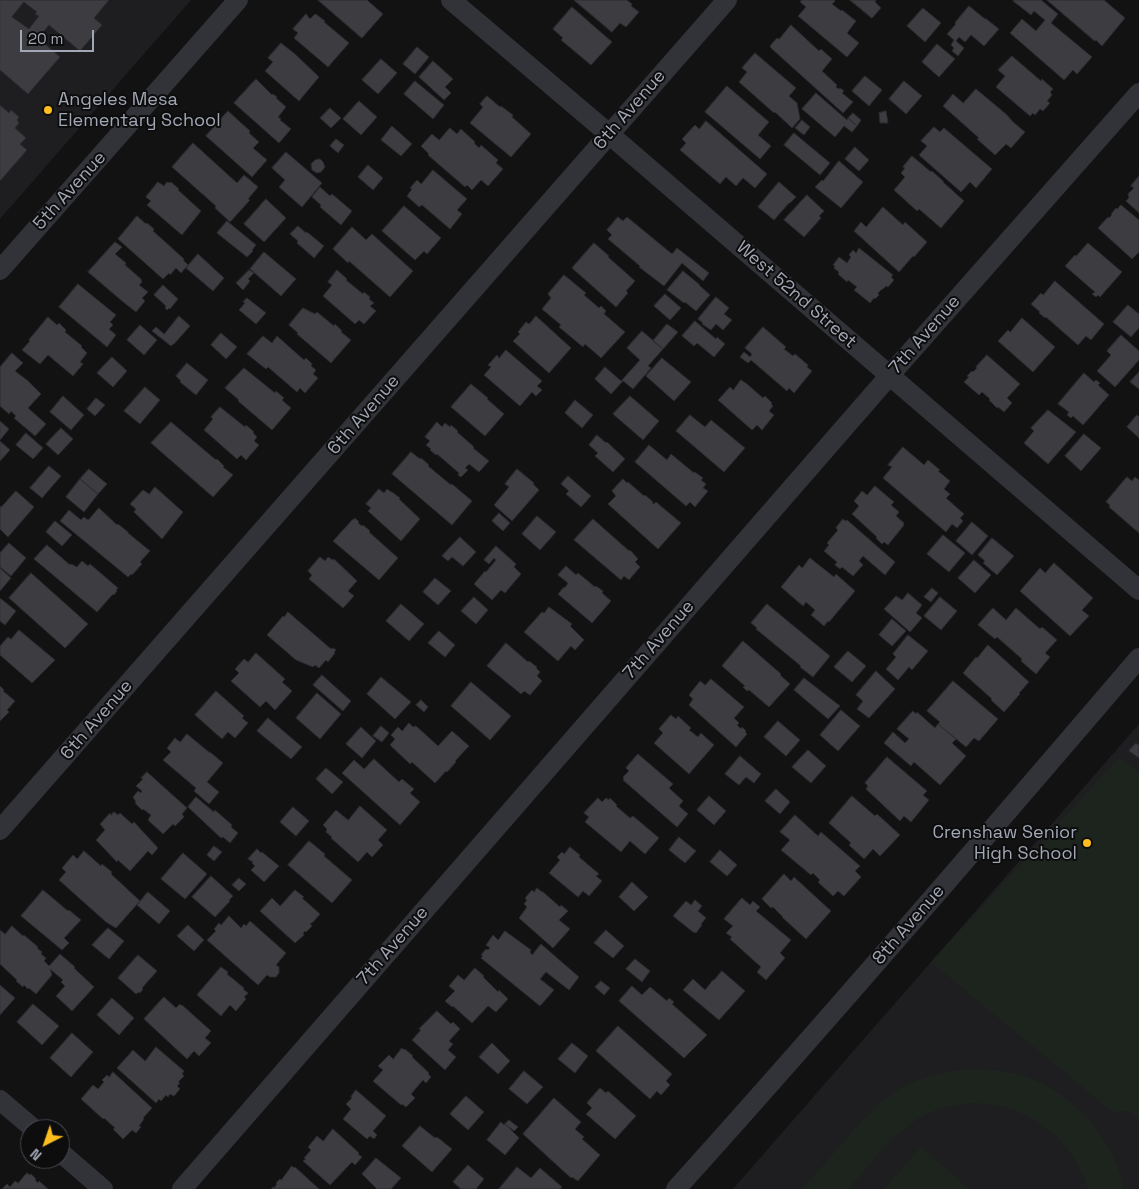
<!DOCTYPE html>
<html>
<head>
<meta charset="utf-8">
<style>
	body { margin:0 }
	#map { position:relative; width:1139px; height:1189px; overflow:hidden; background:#121213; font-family:"Space Grotesk",sans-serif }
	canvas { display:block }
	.north { position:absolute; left:20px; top:1119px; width:50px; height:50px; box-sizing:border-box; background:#0d0d0e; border:1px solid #494b51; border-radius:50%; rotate:221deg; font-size:14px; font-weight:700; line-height:20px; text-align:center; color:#a2a7b5 }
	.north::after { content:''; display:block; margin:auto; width:18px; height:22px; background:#ffbe1e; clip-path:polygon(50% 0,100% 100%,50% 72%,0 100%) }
	.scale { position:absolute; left:20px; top:30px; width:74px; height:22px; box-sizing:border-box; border:2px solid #a2a7b5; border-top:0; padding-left:6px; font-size:15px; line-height:18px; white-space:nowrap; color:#a2a7b5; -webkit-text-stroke:4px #0d0d0e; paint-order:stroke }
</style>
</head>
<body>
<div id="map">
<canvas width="1139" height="1189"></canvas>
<div class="north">N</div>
<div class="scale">20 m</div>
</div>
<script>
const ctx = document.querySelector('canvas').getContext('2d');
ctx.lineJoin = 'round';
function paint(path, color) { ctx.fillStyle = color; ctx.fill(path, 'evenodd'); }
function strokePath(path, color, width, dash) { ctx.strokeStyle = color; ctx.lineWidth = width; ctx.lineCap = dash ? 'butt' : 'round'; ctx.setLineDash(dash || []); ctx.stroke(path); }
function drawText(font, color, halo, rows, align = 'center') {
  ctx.font = font + ' "Space Grotesk",sans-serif'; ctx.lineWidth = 4; ctx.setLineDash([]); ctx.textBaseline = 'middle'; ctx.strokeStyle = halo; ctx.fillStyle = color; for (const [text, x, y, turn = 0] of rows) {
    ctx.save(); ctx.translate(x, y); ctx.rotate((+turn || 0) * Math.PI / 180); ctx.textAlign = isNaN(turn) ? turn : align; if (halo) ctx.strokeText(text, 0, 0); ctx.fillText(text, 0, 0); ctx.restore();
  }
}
const built = new Path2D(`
	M0,0H191L0,219Z
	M1139,724V1189H733L931,962Z`);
const green = new Path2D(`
	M1119,758L1139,772V1120L1127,1110L1114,1113L931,962Z
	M967,1069C982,1069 998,1070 1013,1073C1067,1086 1113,1134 1124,1189H1088C1067,1117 984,1080 918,1119C891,1135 869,1165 849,1189H802C817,1173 831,1156 845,1140C862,1121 879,1100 901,1088C922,1077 944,1072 967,1069Z
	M921,1147L969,1189H884Z`);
const building = new Path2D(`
	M0,0H109L94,18L102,25L80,51L49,25L38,38L60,57L28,94L0,70ZM24,2L37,12L35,14L39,16L29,29L12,17Z
	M318,0H367L383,14L362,38Z
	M574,0H627L632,4L631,6L639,12L626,27L620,23L612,32Z
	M802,0H834L835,1L832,4L841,11L842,10L856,21L847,33L859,43L847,57L798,16L806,7L800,2Z
	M850,0H876L875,2L881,8L872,18Z
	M1014,0H1041L1058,14L1051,23L1092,57L1077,74L1073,70L1064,80L1010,33L1022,19L1036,31L1045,20L1034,11L1031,15L1013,1Z
	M1047,0H1104L1125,18L1102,46L1096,40L1095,41Z
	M969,6L985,19V18L999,29L984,46L971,35L965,42L959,37L956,41L964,48L958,56L952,51L954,48L951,45L954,40L947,34L956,24L955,23Z
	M572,7L612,42L591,65L561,40L563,38L553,29Z
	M923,8L941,23L925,42L907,26Z
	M306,14L310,19L315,14L317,15L325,21L324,22L349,43L328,67L294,38L298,33L293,29Z
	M791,25L819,51L821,49L832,59L822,71L837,85L836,87L838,89L840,88L844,91L842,93L853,102L843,113L771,48L770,46L777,38L779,39Z
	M281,43L295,54L319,77L299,101L265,71L273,62L268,58Z
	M937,44L955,59L939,77L922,62Z
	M417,47L429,57L415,74L403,64Z
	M755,53L796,88L789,96L797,103L800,119L792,128L775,112L774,113L739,82L747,72L742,68Z
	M1012,56L1041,81L1042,79L1053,89L1050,92L1052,95L1047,101L1050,103L1043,111L1040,109L1035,115L1033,113L1030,116L996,87L1005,76L998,70Z
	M381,59L397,73L378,94L362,80Z
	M433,61L453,79L445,87L451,93L444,100L419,77Z
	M865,76L882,90L869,106L852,91Z
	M256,79L272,95L273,94L277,97L276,98L286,107L278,117L281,119L280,120L291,129L279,143L234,103Z
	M415,81L444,105L433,119L404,94Z
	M904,81L922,96L906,114L889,99Z
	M727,86L769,122L758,135L771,146L760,159L705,112Z
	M976,89L1007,115L1013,122L1025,132L1011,148L1006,144L995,155L977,139L979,138L943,106L953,94L963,103Z
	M816,93L847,120L848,118L857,126L852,132L844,126L835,137L802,109Z
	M487,96L500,107L501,106L513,115L512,117L531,134L511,157L470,123L483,107L480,104Z
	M359,101L377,117L361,135L343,119Z
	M0,105L9,113L11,110L19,117L17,120L19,123L15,128L26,138L20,144L27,150L0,181Z
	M330,108L341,118L331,128L320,118Z
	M228,111L250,131L249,133L259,142L253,148L267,160L252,177L206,136Z
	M886,111L888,123H880L879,113Z
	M853,113L861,120L857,126L848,118Z
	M802,120L810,127L804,135L795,128Z
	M706,121L767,174L755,188L743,178L736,186L726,177L720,184L680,150L686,143L682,139L695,125L699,129Z
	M392,126L412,144L401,156L381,140Z
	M934,127L940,132L944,128L992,169L976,188L970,182L961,192L919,155L927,146L921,141Z
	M450,128L457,134L461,129L475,142L474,143L479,148L481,145L498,160L496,163L503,169L488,186L481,180L472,190L467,185L465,187L428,155L429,154L421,146L432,134L439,140Z
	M794,133L830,163L820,175L784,145Z
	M336,139L344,145L338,153L330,146Z
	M193,143L237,183L244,175L258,187L248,199L250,200L230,222L215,208L216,206L172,167Z
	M855,147L869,160L859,171L845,159Z
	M286,152L322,183L302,207L279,187L285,180L272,168Z
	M912,156L931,172L932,171L944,182H943L964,201L941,228L919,209L917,211L894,190L905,177L901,173L905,168L903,167Z
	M320,159L323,162L325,167L321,172L317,173L312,170L311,164L315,160Z
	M839,161L863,182L841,208L815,187L822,180L823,181Z
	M368,165L383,178L373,190L358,177Z
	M433,170L467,199L457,210L462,214L450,229L422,205L419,207L407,196L412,189L410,188L417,180L421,184Z
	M1139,176V213L1126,201L1129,198L1128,194L1134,188L1131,186Z
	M158,182L164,186L167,182L170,183L171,182L179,189L178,190L201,211L182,235L147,205L151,201L146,197Z
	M779,182L796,197L790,203H789L774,220L758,207Z
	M320,187L330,196L332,194L352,211L341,225L320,207L321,205L312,197Z
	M807,195L824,211L819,216L821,218L804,237L784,220Z
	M266,199L286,218L264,242L244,224Z
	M1121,205L1139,220V252L1132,259L1098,228L1108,217L1109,218L1112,215L1111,214L1116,208L1117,209Z
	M404,206L441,238L427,254L424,251L415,260L382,231Z
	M883,207L903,225L905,222L927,242L914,257L913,256L899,272L854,231L861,222L866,227Z
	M137,216L146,224L147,223L154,229L153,231L184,259L183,260L188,265L181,273L176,268L170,275L169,273L163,279L118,239Z
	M618,217L623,221L627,217L672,254L677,248L709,273L703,281L682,263L664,286L639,267L640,266L608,239L612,235L607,230Z
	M227,221L256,245L252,250L253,251L247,257L217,233Z
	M298,226L306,233L307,232L324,246L314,258L297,243L298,241L290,234Z
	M352,227L366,240L372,234L413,271L390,297L349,261L348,263L333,249Z
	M115,242L122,247L115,254L126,263L125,265L141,279V280L142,282L139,285L148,292L142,298L145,301L136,312L122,301L88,272Z
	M594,243L609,256L608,257L635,281L626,291L628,293L616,307L572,268Z
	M1088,243L1122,272L1100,297L1098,295L1096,297L1092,294L1095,292L1065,266L1075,255L1076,256Z
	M859,248L893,275L891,277L894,280L888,287L886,286L883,289H882L878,293L879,295L875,299L874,298L870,303L854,290L857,287L848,280L847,282L838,274L839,272L834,268L835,266L833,265L839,257L847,263L851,257L849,255L853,250L856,253Z
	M264,252L296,279L281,296L250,269Z
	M198,254L224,278L213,291L186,268Z
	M249,270L254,273L248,279L250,281L243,290L236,283Z
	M337,270L347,279L346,280L363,294L364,292L370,297L369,299L374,303L370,306L376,311L364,324L359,320L355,324L323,296L332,285L328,282Z
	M683,271L700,285H699L710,295L696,311L685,302L684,303L667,290Z
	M564,275L586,293L584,295L599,308L601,306L606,311L604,314L625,332L601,358L585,344L583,347L559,327L561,325L542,309L551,298L548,294Z
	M1055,281L1104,324L1091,340L1086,336L1078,345L1046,317L1045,318L1039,313L1040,312L1031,304L1041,293L1043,295Z
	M78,284L116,315L110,322L113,325L109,329L116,335L107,347L59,307Z
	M163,285L178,299L170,309L169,308L167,310L165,308L166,306L154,295Z
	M665,294L681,308L670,320L654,306Z
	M716,297L729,308L724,314L732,320L723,330L716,324L711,330L702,324L703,323L698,319Z
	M247,298L266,313L256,324L239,310L245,303L243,302Z
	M1128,305L1139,314V328L1131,337L1113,322Z
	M303,308L315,314L317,312L334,326L335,324L342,331L341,332L351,340L331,363L297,334L298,333L289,325Z
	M179,316L190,326L174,344H173L171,346L152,331L156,327L164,334Z
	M536,316L571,348L549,373L513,341L520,334L518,332L526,322L529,324Z
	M48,317L57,325L59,323L66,330L65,332L82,346L81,347L87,353L80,362L83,364L73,376L48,355L40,364L22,350L30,341L29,340Z
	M1022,318L1055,347L1033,372L998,341L1008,330L1010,332Z
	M695,321L716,339L717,337L725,344L714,357L697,343L694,346L682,336Z
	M667,324L678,332L663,349L653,341Z
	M140,325L157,340L144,355L127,340Z
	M763,327L786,347L784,349L793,356L795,354L808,365L807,367L812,371L794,393L789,388L787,391L751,360L748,363L740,357L744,352L750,357L752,354L745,348Z
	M642,331L663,349L648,366L651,368L633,389L622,380L640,360L627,348Z
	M221,333L237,347L226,359L211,345Z
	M1121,335L1139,351V360L1115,387L1097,371L1111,355L1107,351Z
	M263,336L272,343L277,336L304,360L306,358L312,364L311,366L316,370L313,374L318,378L305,393L300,388L297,392L268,367L266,369L247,354Z
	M506,350L542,381L537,386L542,390L536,396L532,392L520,406L484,375L491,367L488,365L497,355L499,358Z
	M12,353L23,363L15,371L28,381L41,394L28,408L46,424L35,436L14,418L16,416L11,411L9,414L0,406V367Z
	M987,355L1020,384L1007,398L1012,403L1004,412L998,407L997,408L989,400L990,399L982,392L979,395L964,382L969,377L967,376L972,371L973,372L977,368L976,367Z
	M112,357L127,371L113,387L97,373Z
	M662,358L691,382L674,401L646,376Z
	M187,363L208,380L196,395L180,382L181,381L176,376Z
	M605,367L621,381L622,380L623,381L611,394L595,379Z
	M244,368L275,393L276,391L284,398L282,400L291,408L272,430L238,401L239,400L225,388Z
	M1139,372V389L1130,382Z
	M1084,373L1094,382L1096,380L1100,383L1098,385L1109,395L1083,425L1073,416L1071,418L1067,415L1069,412L1058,404Z
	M741,380L747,384L763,398L765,396L772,403L771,404L773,406L769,411L774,415L762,430L757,425L752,430L718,400L730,387L733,390Z
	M471,384L488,398L487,399L504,414L485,436L451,407Z
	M145,387L160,400L140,424L124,411Z
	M63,396L84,415L71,430L50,412Z
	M630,396L659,421L643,440L613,414Z
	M96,398L105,405L95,416L87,409Z
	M575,400L593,415L582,428L565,413Z
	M220,407L245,427L246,425L254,432L253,433L257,437L254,441L259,445L246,460L241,455L237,459L204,430L213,419L211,417Z
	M1048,410L1076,432L1048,464L1024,443L1034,431L1031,428Z
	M690,415L705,427L711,420L745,448L724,472L676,431Z
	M1137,415L1139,417V438L1127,427Z
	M0,421L9,429L0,440Z
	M171,422L216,460L217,459L224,466L223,467L233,475L213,497L151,443Z
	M437,422L442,427L445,423L450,427L451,425L458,431L457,432L474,447L473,448L489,461L479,472L469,464L465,468L468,470L461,477L458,475L459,473L437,454L436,455L430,450L431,449L426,445L430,441L425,437Z
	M61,428L73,439L58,455L46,444Z
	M26,433L43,448L33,459L16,445Z
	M1084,434L1101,448L1081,471L1065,456Z
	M597,435L606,443L607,442L625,459L613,472L595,456L598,453L589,445Z
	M0,441L10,450L0,461Z
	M649,445L667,460L671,454L694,473L695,472L703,478L701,480L706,484L703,488L708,491L695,507L690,502L686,506L635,462Z
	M903,447L924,465L928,460L940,470L938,471L950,481L944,489L950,494L946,498L964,514L960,518L963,521L957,528L952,524L946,532L883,478L892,467L888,465Z
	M411,452L420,459L421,458L429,465L428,466L451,485L452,484L472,501L452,525L392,474Z
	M49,466L61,476L42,498L30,488Z
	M89,469L107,484L98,494L80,479Z
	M517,469L534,483L533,484L539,490L512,521L494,505L509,487L505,484Z
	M568,476L591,496L581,507L566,494L569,491L561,484Z
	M1127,477L1132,481L1135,477L1139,480V533L1109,507L1110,505L1106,502Z
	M80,479L98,494L84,512L66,497Z
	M623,479L627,483L628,482L644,496L645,495L653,502L652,503L654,504L656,502L681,523L658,549L608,504L616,496L612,491Z
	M875,486L894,502L891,505L899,512L896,516L904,523L903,524L904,525L888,545L884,542L882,544L876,538L877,537L852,514L859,506L854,501L862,491L867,495Z
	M155,487L183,512L162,539L134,512L136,509L130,504L143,490L149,494Z
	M379,489L384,493L387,489L391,492H392L400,498L399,499L420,519L401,541L368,511L371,508L366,504Z
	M16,491L34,507L8,537L0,529V506L1,507Z
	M99,508L117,525L118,524L128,532V533L150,551L140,562L142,564L132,575L131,574L128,577L60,521L69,510L81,520L84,517L88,520Z
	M499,513L510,523L503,531L492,521Z
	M537,516L556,532L540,550L522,534Z
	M355,518L359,522L358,523L362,526L363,525L370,531L369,532L398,558L379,580L333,541L353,519L354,520Z
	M593,519L628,550L631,551L638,559L635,562L640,567L629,580L624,576L621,580L574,540Z
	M843,519L845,521L847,520L895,562L885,575L863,556L859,561L863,565L853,576L842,567L840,569L835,565L837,562L824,551L829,545L827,543L838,530L836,528Z
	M55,521L72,535L62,546L46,532Z
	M972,522L988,536L972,555L956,541Z
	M943,535L965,553L949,572L927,554Z
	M460,537L476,552L463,566L452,557L448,561L442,556Z
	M992,538L1014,556L997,575L983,563L985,561L978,555Z
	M9,543L26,558L11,576L0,567V553Z
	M47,545L70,565L71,564L77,567L82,561L88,566L90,564L118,588L116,590L117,591L114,595L113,594L97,612L34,559Z
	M496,546L516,564L514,567L521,574L505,593L501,590L492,600L474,584L485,571L486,572L496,560L494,558L489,564L484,560Z
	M320,557L325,561L328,557L333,560L334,559L357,581L348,591L354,596L343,608L309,579L312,575L308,571Z
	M810,558L834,577L836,574L855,591L829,622L828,621L824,626L811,615L815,610L806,602L803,606L781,587L799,565L802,568Z
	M974,560L991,575L975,593L958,578Z
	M1054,563L1093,598L1082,610L1089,616L1070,636L1020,591L1040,568L1045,573Z
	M566,566L576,575L578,573L595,587L596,586L603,591L602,593L611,601L592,623L558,594L564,587L565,588L568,583L558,575Z
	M0,568L11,578L0,591Z
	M31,573L88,624L65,648L9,598Z
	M435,578L451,591L438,605L423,592Z
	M932,588L938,593L931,602L924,597Z
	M908,593L922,605L916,613L922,618L910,632L884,609L896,596L902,600Z
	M474,597L488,610L476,624L461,611Z
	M940,597L957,611L941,630L924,616Z
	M0,598L16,611L5,625L0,621Z
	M401,604L424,624L409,641L386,621Z
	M767,604L830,656L813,677L800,667L801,666L756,629L757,628L751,623Z
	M549,607L572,624L570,626L584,640L575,650L571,646L558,661L524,632L542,612L544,613Z
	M993,608L1006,620L1016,608L1040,629L1042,627L1057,640L1045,653L1050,657L1036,674L1021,661L1022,659L997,637L995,639L978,625Z
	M288,612L331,649L333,648L336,650L334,652L335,653L328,662L326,660L319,668L315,665L313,667L296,660L267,635L283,616L284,617Z
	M892,619L906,631L892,646L879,635Z
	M19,630L55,660L32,683L0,655V646L8,637L11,639Z
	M439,631L455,645L445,657L428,643Z
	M908,635L928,651L912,670L909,667L898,680L886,669L896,657L893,654Z
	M743,641L781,674L780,675L790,684L769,707L749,690L747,691L743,687L745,686L722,666Z
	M506,643L528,662L529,661L537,667L536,668L540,672L537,676L542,681L530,695L524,691L521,694L487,666Z
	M988,645L1029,682L1019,693L1020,694L1004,712L991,700L992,699L963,673L976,657L977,658Z
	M848,651L866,666L852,682L834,667Z
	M256,653L285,679L282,682L292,691L275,710L266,701L260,707L231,681L239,673L235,669L244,659L248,662Z
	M876,671L895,689L869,718L857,709L863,701L856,695Z
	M322,675L351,701L343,711L313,685Z
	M381,677L411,702L395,719L367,694Z
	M804,678L840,706L828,719L794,690Z
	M711,679L744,707L734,718L739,723L737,725L741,729L742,727L746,731L745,732L747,734L736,747L689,705L693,699L689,695L700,681L705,685Z
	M953,681L998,719L979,741L974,738L966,747L938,724L940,722L927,711Z
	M471,682L511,716L490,740L451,706Z
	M0,686L4,690L3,691L15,701L7,710L9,712L0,721Z
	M216,691L244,716L242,718L248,723L235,738L228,732L222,739L195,715Z
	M317,693L341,714L320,739L296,718Z
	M421,700L428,707L424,712L416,705Z
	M841,710L860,726L838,751L820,735Z
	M913,711L916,714L917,712L935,728L938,724L956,739L952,743L966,756L940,785L914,762L911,766L884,743L893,732L905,743L909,739L897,729Z
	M671,715L676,719L678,716L691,728L689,730L698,737L701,733L714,745L689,774L654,743L663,733L659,729Z
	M268,718L302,747L291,759L257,731Z
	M778,721L800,740L786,756L764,737Z
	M409,723L413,727L416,726L438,746L452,731L469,746L455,761L456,762L447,772L446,771L435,783L412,762L410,764L390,745L395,739L391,735L398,727L402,731Z
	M381,726L389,733L382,742L373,736Z
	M361,727L376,741L362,758L346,744Z
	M187,734L210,753V752L223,763L207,782L219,792L209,804L194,791L196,788L163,760L171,752L167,748L175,738L180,742Z
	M1136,743L1138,745L1139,744V758L1129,751Z
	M808,750L826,766L811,783L792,767Z
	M638,754L673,784L669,788L683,801L679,806L688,814L677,827L623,780L624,779L623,777L629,771L626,768Z
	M740,756L761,774L754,783L746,777L739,785L725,774Z
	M887,757L927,791L923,795L929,800L911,822L904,816L900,821L866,789L868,786L865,783Z
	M374,759L399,782L402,779L414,789L410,793L420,802L400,825L342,773L354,760L364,769Z
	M326,768L343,782L332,794L316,779Z
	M147,772L187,808L182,814L184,817L175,826L173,824L163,834L148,820L151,815L143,809L142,810L135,803L136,802L133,797L138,791L141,793L142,791L136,786L143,779L141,778Z
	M776,789L790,802L780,814L765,801Z
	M709,796L726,811L714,825L697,810Z
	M852,796L875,816L877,814L900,835L880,856L873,849L864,859L849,845L851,843L829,823Z
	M196,797L214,812L215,810L232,825L231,827L238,833L230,843L223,837L221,838L188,807Z
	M598,798L602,802L606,798L609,800L610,798L617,805L616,806L630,818L633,816L659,838L645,854L630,841L621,852L585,822L589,817L584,813Z
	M360,806L387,830L378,840L383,845L372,857L367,852L358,862L331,838L332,837L326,832L327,829L323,825L336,810L348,820Z
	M293,807L309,821L296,836L280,822Z
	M114,812L118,815L120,813L132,824L134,822L158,848L152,855L148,851L130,871L118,860L117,862L96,840L105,830L100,824L110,813L111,815Z
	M795,815L818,836L821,832L860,866L855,871L861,877L844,896L838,891L833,896L818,882L820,880L813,873L811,875L781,850L790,840L780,832Z
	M679,837L696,851L685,863L669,850Z
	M309,841L325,854L324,856L352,880L332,903L288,865Z
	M214,846L222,852L214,861L207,855Z
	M570,847L580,855L579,857L599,874L596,876L602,881L589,896L583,891L578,897L549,873L560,860L557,857L562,852L564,854Z
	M257,849L261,853L262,852L279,866L264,882L251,870L255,866L252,863L253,862L248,859Z
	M720,850L737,865L727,876L710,862Z
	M84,851L101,866L102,864L112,872L111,874L140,901L116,928L106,922L59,880L66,872L62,868L73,855L77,859Z
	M183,853L207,874L185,899L161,879Z
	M784,874L791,881L794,877L831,911L806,939L782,917H783L773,907L771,908L762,899Z
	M211,876L233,896L229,900L230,901L215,917L192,897Z
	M239,878L246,884L239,891L232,885Z
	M632,882L648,897L634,911L619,897Z
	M537,888L542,892H543L560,907L561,905L568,911L559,920L570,929L553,948L519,918L527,907L524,904L527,900L525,898L532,890L534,892Z
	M43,890L68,911L69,910L81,920L64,938L69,943L62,950L21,916Z
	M295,890L304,897L302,898L320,914L314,921L310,924L312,926L306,932L305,931L303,933L304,935L295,943L260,911L272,898L280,906Z
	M148,892L170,911L159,924L137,905Z
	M742,898L750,905L753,901L760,907L756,911L791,940L780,953L785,958L766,980L757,972L761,967L730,939L732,937L726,933L733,926L724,919Z
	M695,900L702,906L698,911L706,918L701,924L702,925L696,933L694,932H693L673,916L686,901L691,905Z
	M229,916L241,928L244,924L246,926L250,921L286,953L276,965L279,967V973L276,977H270L267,975L258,985L207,940L216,931L214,929L219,923L221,925Z
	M188,925L204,940L194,951L177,936Z
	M12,926L23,936L24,935L38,947L37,948L42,952L41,954L46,958L44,961L49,966L60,954L75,967L74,968L94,987L72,1011L56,996L65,986L61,982L63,980L50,969L52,975L36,994L29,988L28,989L24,985L23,987L16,981L17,980L0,964V930L5,934Z
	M108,928L124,941L109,959L92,945Z
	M606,930L624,946L613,958L594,943Z
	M505,931L531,950L530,952L532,955L541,944L579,977L569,990L546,972L540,979L554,990L540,1006L481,958L483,956L481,955L486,949L488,950L490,948L486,945L493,935L498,940Z
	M138,955L157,971L142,988L143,989L140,993L139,992L136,994L118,978Z
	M635,959L650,971L642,982L626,969Z
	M221,967L228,972L227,974L244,988L243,989L248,993L244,997L246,999L236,1011L230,1005L221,1016L197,995Z
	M475,968L484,976L483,977L498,992L499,990L508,999L496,1012L488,1006L472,1023L453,1006L452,1007L445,1001L455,991L449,986L458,975L464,980Z
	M722,971L745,991L719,1020L683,990L693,979L705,990L713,980H714Z
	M601,981L610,988L604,995L595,987Z
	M0,985L15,998L0,1015Z
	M632,986L642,995L650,987L667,1001L669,998L674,1002L672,1004L707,1035L684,1058L619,1001Z
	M164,997L176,1008L180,1004L182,1006V1005L211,1031L205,1038L211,1043L199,1056L194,1051L187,1059L144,1019Z
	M112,998L134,1018L119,1035L97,1015Z
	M33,1004L59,1026L42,1045L17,1022Z
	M437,1011L451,1024L453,1022L460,1029L449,1041L453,1044L448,1050L456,1057L445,1070L412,1040L421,1030L419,1029Z
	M618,1026L672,1074L666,1081L670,1085L661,1095L657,1091L650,1099L596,1051Z
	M72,1033L93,1052L71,1077L50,1058Z
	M492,1043L510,1061L498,1074L479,1057Z
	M572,1043L588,1056L575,1073L558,1059Z
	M156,1047L184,1071L182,1074L184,1076L178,1082L180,1083L177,1086L180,1089L174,1096L170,1094L168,1097L166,1095L161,1101L159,1099L156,1103L117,1068L133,1050L145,1061Z
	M402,1048L404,1050L405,1049L413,1056L412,1057L429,1073L428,1074L431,1077L426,1083L423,1080L411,1094L415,1098L406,1107L402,1104L401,1105L373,1081L383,1070L378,1066L389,1055L393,1059Z
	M524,1071L543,1087L527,1104L509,1089Z
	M113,1072L152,1108L143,1118L144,1119L139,1126L141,1127L136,1133L132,1130L123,1139L113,1129L115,1128L104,1118L103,1119L81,1099L93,1085L98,1089L104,1082L102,1080L107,1075L109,1077Z
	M600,1088L606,1093L608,1091L636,1116L615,1139L586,1114L592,1108L587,1103Z
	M356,1090L386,1116L373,1131L377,1135L374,1139L370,1136L367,1139L343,1119L351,1109L346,1104L352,1098L351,1097Z
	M466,1096L484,1112L468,1130L450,1114Z
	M554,1098L581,1122L575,1129L584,1137L582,1139L600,1155L578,1181L572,1177L571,1178L523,1134Z
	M509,1120L518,1127L514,1131L505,1124Z
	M501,1122L504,1125L505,1124L519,1138L505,1155L487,1140Z
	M420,1126L435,1138L437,1137L452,1149L432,1172L402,1146Z
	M333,1129L359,1153L358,1154L362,1157L355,1165L352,1162L330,1185L303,1161L306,1159L304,1158L311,1150L308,1147L317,1136L323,1141Z
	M376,1158L401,1178L391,1189H377L362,1174Z
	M468,1165L484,1179L476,1189H461L453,1182Z
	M292,1166L294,1168L295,1167L319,1189H271L273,1187L274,1188L277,1184L276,1183L280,1179L281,1180Z
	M517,1167L531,1178L540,1168L562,1187L560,1189H499Z
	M27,1173L30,1175L31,1174L36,1179L35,1180L38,1183L39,1181L48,1189H2L7,1184L10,1187L15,1181L18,1183Z`);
const minor = new Path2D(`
	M451,0L609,134L1139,590
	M0,270L238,0
	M0,830L727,0
	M0,1100L34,1129
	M60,1152L103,1189
	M182,1189L890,375L1139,93
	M676,1189C833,1015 986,837 1139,658`);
const markers = [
	[48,110,5,"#ffbe1e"],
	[1087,843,5,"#ffbe1e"]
];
const poiNames = [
	["Angeles Mesa",58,100],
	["Elementary School",58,121],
	["Crenshaw Senior",1077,833,"right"],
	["High School",1077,854,"right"]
];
const streetNames = [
	["6th Avenue",630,110,-49],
	["5th Avenue",70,191,-48],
	["West 52nd Street",796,295,41],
	["7th Avenue",925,335,-49],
	["6th Avenue",364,415,-49],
	["7th Avenue",659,640,-49],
	["6th Avenue",97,720,-49],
	["8th Avenue",909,925,-49],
	["7th Avenue",393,946,-49]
];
paint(built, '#1e1e21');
paint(green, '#1c241d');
paint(building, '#3c3c41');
strokePath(building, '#2c2b30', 1);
strokePath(minor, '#323339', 20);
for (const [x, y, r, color] of markers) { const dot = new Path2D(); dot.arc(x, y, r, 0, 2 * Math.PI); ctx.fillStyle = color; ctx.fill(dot); strokePath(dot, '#0d0d0e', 2); }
drawText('18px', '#a2a7b5', '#0d0d0e', poiNames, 'left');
drawText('18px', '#a2a7b5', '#0d0d0e', streetNames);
</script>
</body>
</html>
